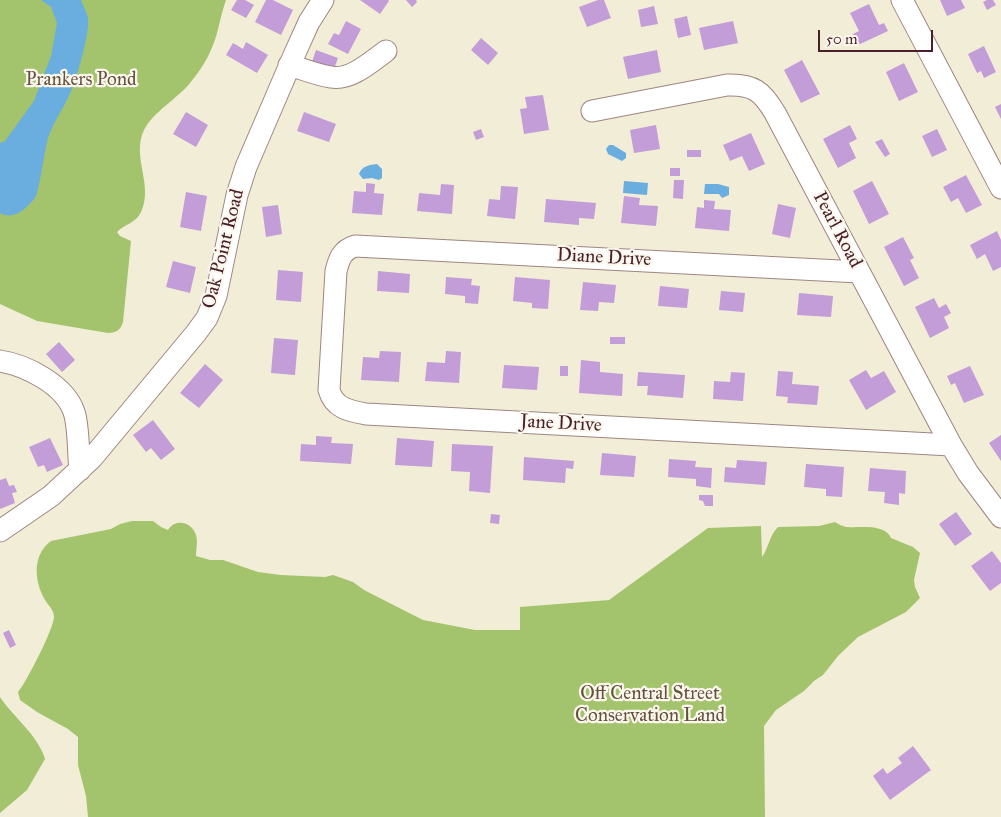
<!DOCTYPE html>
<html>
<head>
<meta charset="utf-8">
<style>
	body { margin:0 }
	#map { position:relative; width:1001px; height:817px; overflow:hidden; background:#f2edd7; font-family:"IM FELL Great Primer",serif }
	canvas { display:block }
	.scale { position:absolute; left:818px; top:30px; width:115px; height:22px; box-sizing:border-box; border:2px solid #4a1f2b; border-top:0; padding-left:6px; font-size:15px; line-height:18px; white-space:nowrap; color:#4a1f2b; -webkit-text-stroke:4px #fbf7ec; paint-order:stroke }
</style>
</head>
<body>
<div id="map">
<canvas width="1001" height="817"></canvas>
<div class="scale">50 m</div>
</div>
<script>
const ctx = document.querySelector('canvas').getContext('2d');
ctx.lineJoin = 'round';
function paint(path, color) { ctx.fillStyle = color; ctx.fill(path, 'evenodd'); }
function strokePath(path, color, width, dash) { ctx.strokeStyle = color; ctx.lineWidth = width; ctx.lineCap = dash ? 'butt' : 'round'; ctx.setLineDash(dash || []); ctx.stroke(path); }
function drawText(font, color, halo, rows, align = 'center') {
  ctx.font = font + ' "IM FELL Great Primer",serif'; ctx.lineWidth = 4.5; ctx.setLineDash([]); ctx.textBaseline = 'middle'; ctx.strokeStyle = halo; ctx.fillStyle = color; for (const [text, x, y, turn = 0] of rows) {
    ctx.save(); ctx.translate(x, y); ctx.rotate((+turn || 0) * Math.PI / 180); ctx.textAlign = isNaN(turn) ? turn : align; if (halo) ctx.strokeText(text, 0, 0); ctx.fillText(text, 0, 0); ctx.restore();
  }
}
const green = new Path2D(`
	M0,0H226C222,11 220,22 217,33C212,52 202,69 190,83C177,99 153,112 144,130C131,157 154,185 141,212C136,223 125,224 117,232L120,236L131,241L123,322C121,329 117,333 108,333L37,321L0,304Z
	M132,521H153L161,527L168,530C175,518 192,522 196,535C198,541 196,550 196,556L210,560H223L258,572L281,575L325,577L333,575L353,582L364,590L423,620L475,630H520V607L609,600L708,528L761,526L762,557C769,547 769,536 778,527L819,526L835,522C838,524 842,526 846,527C859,528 885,523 891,538L913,547L920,553L914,580L915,587L920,598L906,612L858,637L838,656L823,675L814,681L804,691L776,710L764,726L765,817H88L86,796L78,765V737L68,729L37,712L20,700L18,692C26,683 54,628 54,617C54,610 48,605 45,600C34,581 32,555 51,541L111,529L120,524Z
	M0,697C14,718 38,735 45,759L27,790L0,813Z`);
const water = new Path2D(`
	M41,0H81C83,6 87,12 88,18C90,35 75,85 67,100C61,112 52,125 48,138C45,149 39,192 35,198C26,208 15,221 0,213V143L5,141L34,101L51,56L57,23L51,7Z
	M609,145H613L626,153V158L622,161L608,154L606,149Z
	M377,164L382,169V178L379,180L372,178L363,179L359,174C362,166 369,165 377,164Z
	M624,181L648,183L647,195L623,193Z
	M705,184H718L729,187V195L722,198L719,194H704Z`);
const building = new Path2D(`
	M237,0H245L254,5L246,18L231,10Z
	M266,0H273L293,10L281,35L255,22Z
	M360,0H388L389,1L380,14Z
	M406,0H416L417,2L412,7Z
	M598,0H604L611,18L587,27L579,7Z
	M940,0H961L965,8L947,16Z
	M987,0H993L996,5L987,10L983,2Z
	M869,4L879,25L884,23L888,31L858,45L853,34L859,31L850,13Z
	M654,6L658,24L641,27L638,10Z
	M687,16L691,35L678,38L674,19Z
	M346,21L361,29L348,54L328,44L334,33L339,35Z
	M733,21L738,43L704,50L699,28Z
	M481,38L498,53L488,65L471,50Z
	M246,42L268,55L257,73L226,55L233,43L243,49Z
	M984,46L996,72L984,78L981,71L977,73L968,54Z
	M316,50L338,58L334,69L312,62Z
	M657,50L661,72L628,79L623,57Z
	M802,60L820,94L801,103L784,70Z
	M904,63L918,92L899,101L886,72Z
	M543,95L549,130L524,134L520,109L527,108L525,97Z
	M1001,104V119L995,107Z
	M186,112L208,125L196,147L173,134Z
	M304,112L336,124L329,142L297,131Z
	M656,125L660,149L634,153L630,130Z
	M850,125L857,139L849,143L856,158L838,168L823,139Z
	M481,129L484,137L476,140L473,132Z
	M937,129L947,150L932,157L922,136Z
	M751,133L765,164L749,171L742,156L730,161L723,145Z
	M882,139L890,154L885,157L875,142Z
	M687,150H701V157H687Z
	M670,168H680V176H670Z
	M966,175L982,205L966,213L958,198L951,202L943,187Z
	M674,180H684L683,199L673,198Z
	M872,181L889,214L869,224L853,191Z
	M366,183L375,184L374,193L384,194L382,215L352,213L354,191L366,192Z
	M441,184L454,185L452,214L417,211L419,193L440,195Z
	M501,186L518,187L515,219L487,216L489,199L500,200Z
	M186,192L207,196L201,231L180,227Z
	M624,196L640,198L639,205L658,206L656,226L621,223Z
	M546,199L596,203L594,219L579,218V225L544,222Z
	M704,200L715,201L714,209L731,210L729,231L695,228L697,207L704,208Z
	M778,204L796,208L790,238L772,234Z
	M278,205L282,234L266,237L262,207Z
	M997,231L1001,240V267L993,271L985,254L977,259L970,245Z
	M903,237L914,258L910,260L919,278L904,286L884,247Z
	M173,261L196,267L190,293L166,287Z
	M278,270L303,272L301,302L276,300Z
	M378,271L410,274L409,293L377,291Z
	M446,277L472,279L471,285L480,286L478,304L465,303V296L445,294Z
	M515,277L550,280L548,309L532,308V303L513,301Z
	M583,282L616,285L614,303L599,302L598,311L580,310Z
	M660,286L689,289L687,308L658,306Z
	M721,291L745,293L743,312L719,310Z
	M799,293L833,296L831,317L797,315Z
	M934,298L939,308L946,304L951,313L944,317L949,328L930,338L915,307Z
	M610,337H625V344H610Z
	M274,338L298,340L295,375L271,373Z
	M59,342L75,360L62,372L46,354Z
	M380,351L401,352L399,382L361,380L363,357L379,358Z
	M446,351L461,352L459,383L425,381L427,362L445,363Z
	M581,360L600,362V372L623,374L622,396L579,393Z
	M205,364L223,380L199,408L180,393Z
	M504,365L539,367L537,390L502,388Z
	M560,366H568V376H560Z
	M970,366L984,395L964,403L955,383L951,385L947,376Z
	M866,370L871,378L884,371L896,392L866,410L849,380Z
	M778,371L793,372L792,384L819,386L817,405L787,403L788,397L776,396Z
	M638,372L685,375L683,398L647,395L648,386H637Z
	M731,372L745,373L743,401L713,399L714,381L730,382Z
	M153,420L175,449L161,460L151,448L146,452L133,435Z
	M1001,435V461L989,443Z
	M316,436L332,437L331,443L353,444L351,464L300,461L301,444L316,445Z
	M50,438L63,465L47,472L44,465L38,467L29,447Z
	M397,438L434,441L432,467L395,465Z
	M452,444L493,446L490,493L469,491L470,472L451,471Z
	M602,453L636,456L634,477L600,475Z
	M524,457L574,461L573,469L566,468L565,483L523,480Z
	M669,459L696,461L695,467L712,468L711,488L696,486V479L668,477Z
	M737,460L767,462L765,485L724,482L725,467L736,468Z
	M806,464L844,467L842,497L826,496V489L804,487Z
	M870,468L906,471L905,494L899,493V505L884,503L885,492L868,491Z
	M6,478L9,486L14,485L17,492L12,493L15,503L0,509V480Z
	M699,495H713V506H705L703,501L699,500Z
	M956,512L972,534L955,546L939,524Z
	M491,514L500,515L499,524L490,523Z
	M992,551L1001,563V583L990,591L971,566Z
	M9,630L16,645L10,648L3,633Z
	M913,746L931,770L890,800L873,776L883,768L887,774L902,763L898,758Z`);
const minor = new Path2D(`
	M902,0L1001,188
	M289,65C303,69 317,75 331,77C350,81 371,62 386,51
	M592,111L727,85C753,84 762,91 775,113L951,445L968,473L1001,517
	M859,272L355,246C342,250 339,259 336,271L329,390C334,408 349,411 366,414L951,445
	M0,361C26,365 65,385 74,412C79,426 78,454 80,470
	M0,531L51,496L92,458L196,333L207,318L216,296L237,195L246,167L295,53L309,22L323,0`);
const parkNames = [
	["Prankers Pond",81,80],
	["Off Central Street",650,694],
	["Conservation Land",650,716]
];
const streetNames = [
	["Pearl Road",837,230,62],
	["Oak Point Road",224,249,-76],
	["Diane Drive",604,258,3],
	["Jane Drive",561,424,3]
];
paint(green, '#a3c46d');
paint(water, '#6aaddf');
paint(building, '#c39dd8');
strokePath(minor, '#9e8681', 23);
strokePath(minor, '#fff', 21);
drawText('19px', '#65513f', '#fbf7ec', parkNames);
drawText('19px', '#4a1f2b', '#fbf7ec', streetNames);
</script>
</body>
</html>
